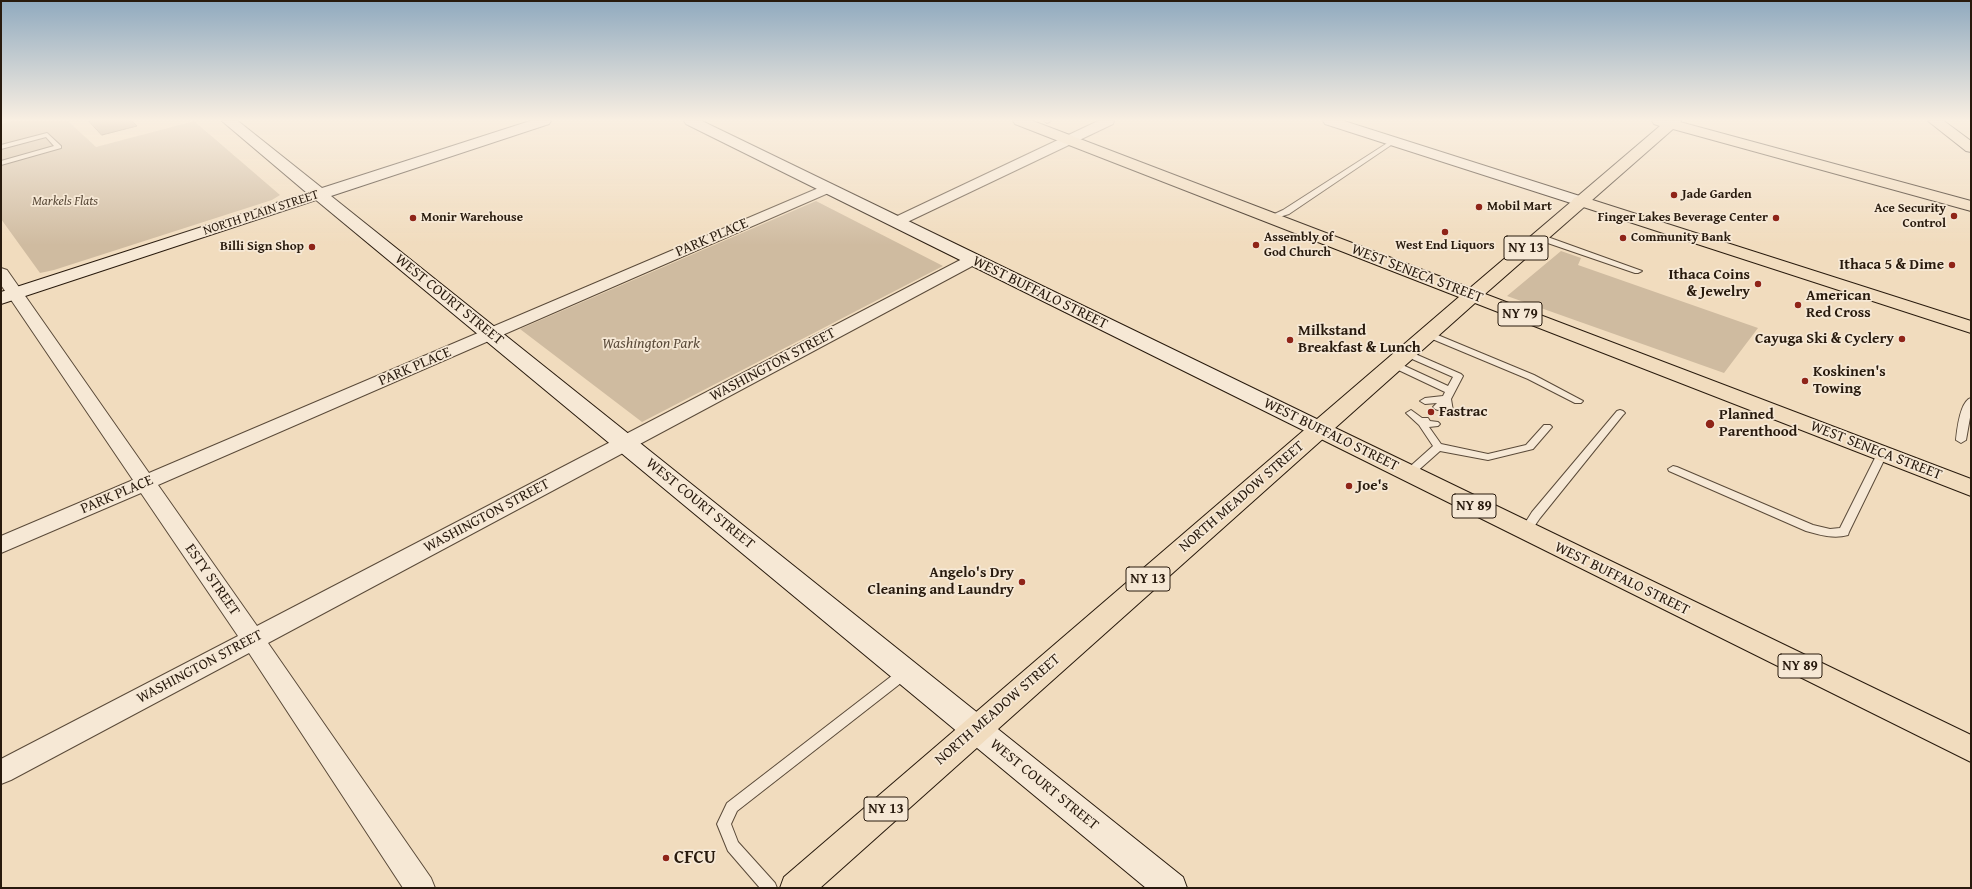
<!DOCTYPE html>
<html>
<head>
<meta charset="utf-8">
<style>
	body { margin:0 }
	#map { position:relative; width:1972px; height:889px; overflow:hidden; background:#f1dcbe; font-family:"Gentium Book Plus",serif }
	canvas { display:block }
	.frame { position:absolute; inset:0; border:2px solid #281a0d; pointer-events:none }
</style>
</head>
<body>
<div id="map">
<canvas width="1972" height="889"></canvas>
<div class="frame"></div>
</div>
<script>
const ctx = document.querySelector('canvas').getContext('2d');
ctx.lineJoin = 'round';
function paint(path, color) { ctx.fillStyle = color; ctx.fill(path, 'evenodd'); }
function strokePath(path, color, width, dash) { ctx.strokeStyle = color; ctx.lineWidth = width; ctx.lineCap = dash ? 'butt' : 'round'; ctx.setLineDash(dash || []); ctx.stroke(path); }
function drawText(font, color, halo, rows, align = 'center') {
  ctx.font = font + ' "Gentium Book Plus",serif'; ctx.lineWidth = 3.5; ctx.setLineDash([]); ctx.textBaseline = 'middle'; ctx.strokeStyle = halo; ctx.fillStyle = color; for (const [text, x, y, turn = 0] of rows) {
    ctx.save(); ctx.translate(x, y); ctx.rotate((+turn || 0) * Math.PI / 180); ctx.textAlign = isNaN(turn) ? turn : align; if (halo) ctx.strokeText(text, 0, 0); ctx.fillText(text, 0, 0); ctx.restore();
  }
}
const green = new Path2D(`
	M12,121H68L96,147L194,121L280,195L272,200L54,270L40,273L1,219V124Z
	M816,201L943,266L642,422L520,329Z
	M1561,251L1581,258L1578,265L1758,328L1724,373L1507,296Z`);
const water = new Path2D(`
	M89,121H132L137,126L102,135Z`);
const lane = new Path2D(`
	M1044,121H1051L1047,123Z
	M47,133L61,146V148L1,165V161L54,146L46,137L1,149V145Z
	M1392,140L1397,141L1289,214L1270,220L1266,218L1283,210Z
	M1536,235H1542L1642,271L1638,273H1635L1536,239Z
	M1428,331L1534,375L1583,401L1581,403H1575L1528,379L1425,336L1424,334Z
	M1406,350L1461,374L1463,376L1451,399L1453,411L1451,413H1445L1443,408L1438,410L1435,409L1433,407L1437,403L1425,404L1420,401L1425,398L1443,396L1445,392L1390,366L1388,364L1390,362H1396L1448,386L1453,377L1403,355L1402,353Z
	M1971,398V412L1966,440L1961,443L1956,440C1957,430 1960,401 1971,398Z
	M1411,410L1422,418H1428L1430,421L1438,422L1440,424L1438,426L1429,427L1441,444L1488,454L1526,445L1544,425H1550L1552,427L1533,449L1488,460L1440,451L1413,475H1405L1404,473L1405,471L1433,446L1419,425L1406,413Z
	M1620,410L1623,411L1625,413L1623,415L1540,518L1529,534H1521L1520,531L1532,512L1617,411Z
	M1882,451L1887,454L1849,532L1848,535C1834,539 1820,535 1806,531L1669,471L1668,469L1673,466L1677,467L1813,525L1830,529L1840,528L1877,454Z
	M906,667L910,668L912,672L910,676L737,811L731,824L738,842L775,883L777,888H760L728,851L717,824L727,803L902,668Z`);
const street = new Path2D(`
	M1098,121H1114L1113,124L901,225H891L888,222L891,219Z
	M828,184L833,185L835,188L833,191L158,485L257,626L966,257L972,255L978,257L980,260L978,263L268,643L431,878L435,888H403L249,653L11,780L1,784V759L238,636L141,493L1,553V536L133,480L1,285V268L7,270L149,473Z`);
const secondary = new Path2D(`
	M222,121H238L322,188L530,121H551L549,124L331,196L1183,877L1187,888H1146L316,200L1,304V292L307,193Z
	M684,121H702L1327,424L1330,429L1327,434L1319,436L1311,434L686,124Z
	M1323,121H1344L1586,198L1588,201L1586,204L1580,206L1574,204L1325,124Z`);
const primary = new Path2D(`
	M1580,196L1971,321V333L1574,204L1572,201L1574,198Z
	M1319,422L1327,424L1971,735V762L1311,434L1308,429L1311,424Z`);
const highway = new Path2D(`
	M1013,121H1033L1470,288L1660,126L1654,124L1652,121H1681L1680,122L1971,201V211L1673,129L1485,294L1971,479V496L1475,303L820,888H780L784,877L1459,297L1015,124Z
	M1928,121H1944L1971,141V152L1966,151Z`);
const markers = [
	[1674,195,4,"#8f2418"],
	[1479,207,4,"#8f2418"],
	[1954,216,4,"#8f2418"],
	[413,218,4,"#8f2418"],
	[1776,218,4,"#8f2418"],
	[1445,232,4,"#8f2418"],
	[1623,238,4,"#8f2418"],
	[1256,245,4,"#8f2418"],
	[312,247,4,"#8f2418"],
	[1952,265,4,"#8f2418"],
	[1758,284,4,"#8f2418"],
	[1798,305,4,"#8f2418"],
	[1902,339,4,"#8f2418"],
	[1290,340,4,"#8f2418"],
	[1805,381,4,"#8f2418"],
	[1431,412,4,"#8f2418"],
	[1710,424,5,"#8f2418"],
	[1349,486,4,"#8f2418"],
	[1022,582,4,"#8f2418"],
	[666,858,4,"#8f2418"]
];
const farPoinames = [
	["Jade Garden",1682,195],
	["Mobil Mart",1487,207],
	["Ace Security",1946,209,"right"],
	["Control",1946,224,"right"],
	["Monir Warehouse",421,218],
	["Finger Lakes Beverage Center",1768,218,"right"],
	["Assembly of",1264,238],
	["God Church",1264,253],
	["Community Bank",1631,238],
	["West End Liquors",1445,246,"center"],
	["Billi Sign Shop",304,247,"right"]
];
const farParknames = [
	["Markels Flats",65,202]
];
const farStreetnames = [
	["NORTH PLAIN STREET",261,213,-18]
];
const shields = [
	[1526,248,44],
	[1520,314,44],
	[1474,506,44],
	[1148,579,44],
	[1800,666,44],
	[886,809,44]
];
const shieldNames = [
	["NY 13",1526,248],
	["NY 79",1520,314],
	["NY 89",1474,506],
	["NY 13",1148,579],
	["NY 89",1800,666],
	["NY 13",886,809]
];
const streetNames = [
	["PARK PLACE",712,238,-23],
	["WEST SENECA STREET",1417,274,21],
	["WEST BUFFALO STREET",1040,293,26],
	["WEST COURT STREET",449,300,39],
	["WASHINGTON STREET",773,365,-28],
	["PARK PLACE",415,367,-23],
	["WEST BUFFALO STREET",1331,435,26],
	["WEST SENECA STREET",1876,451,21],
	["PARK PLACE",117,495,-23],
	["NORTH MEADOW STREET",1242,497,-41],
	["WEST COURT STREET",700,504,39],
	["WASHINGTON STREET",487,516,-28],
	["WEST BUFFALO STREET",1622,579,26],
	["ESTY STREET",212,580,55],
	["WASHINGTON STREET",200,667,-28],
	["NORTH MEADOW STREET",998,710,-41],
	["WEST COURT STREET",1044,785,39]
];
const poiNames = [
	["Ithaca 5 & Dime",1944,265,"right"],
	["Ithaca Coins",1750,275,"right"],
	["& Jewelry",1750,292,"right"],
	["American",1806,296],
	["Red Cross",1806,313],
	["Milkstand",1298,331],
	["Breakfast & Lunch",1298,348],
	["Cayuga Ski & Cyclery",1894,339,"right"],
	["Koskinen's",1813,372],
	["Towing",1813,389],
	["Fastrac",1439,412],
	["Planned",1719,415],
	["Parenthood",1719,432],
	["Joe's",1357,486],
	["Angelo's Dry",1014,573,"right"],
	["Cleaning and Laundry",1014,590,"right"]
];
const parkNames = [
	["Washington Park",651,344]
];
const nearPoinames = [
	["CFCU",674,858]
];
paint(green, '#cfbba0');
paint(water, '#ad9a82');
strokePath(water, '#786753', 1);
strokePath(lane, '#5a4a39', 2);
strokePath(street, '#5a4a39', 2);
strokePath(secondary, '#281a0d', 2);
strokePath(primary, '#281a0d', 2);
strokePath(highway, '#281a0d', 2);
paint(lane, '#f6e8d5');
paint(street, '#f6e8d5');
paint(secondary, '#f6e8d5');
paint(primary, '#f1dcbe');
paint(highway, '#f1dcbe');
const sky = ctx.createLinearGradient(0, 0, 0, 245);
sky.addColorStop(0, '#90aabf');
sky.addColorStop(0.49, '#f9efe2');
sky.addColorStop(1, '#f9efe200');
ctx.fillStyle = sky;
ctx.fillRect(0, 0, 1972, 245);
for (const [x, y, r, color] of markers) { const dot = new Path2D(); dot.arc(x, y, r, 0, 2 * Math.PI); ctx.fillStyle = color; ctx.fill(dot); strokePath(dot, '#f6e8d5', 1.5); }
drawText('bold 13px', '#281a0d', '#f6e8d5', farPoinames, 'left');
drawText('italic 13px', '#5a4a39', '#f6e8d5', farParknames);
drawText('13px', '#281a0d', '#f6e8d5', farStreetnames);
for (const [x, y, w] of shields) { const box = new Path2D(); box.roundRect(x - w / 2, y - 12, w, 24, 3); ctx.fillStyle = '#f6e8d5'; ctx.fill(box); strokePath(box, '#281a0d', 1); }
drawText('bold 14px', '#281a0d', null, shieldNames);
drawText('15px', '#281a0d', '#f6e8d5', streetNames);
drawText('bold 15px', '#281a0d', '#f6e8d5', poiNames, 'left');
drawText('italic 15px', '#5a4a39', '#f6e8d5', parkNames);
drawText('bold 18px', '#281a0d', '#f6e8d5', nearPoinames, 'left');
</script>
</body>
</html>
